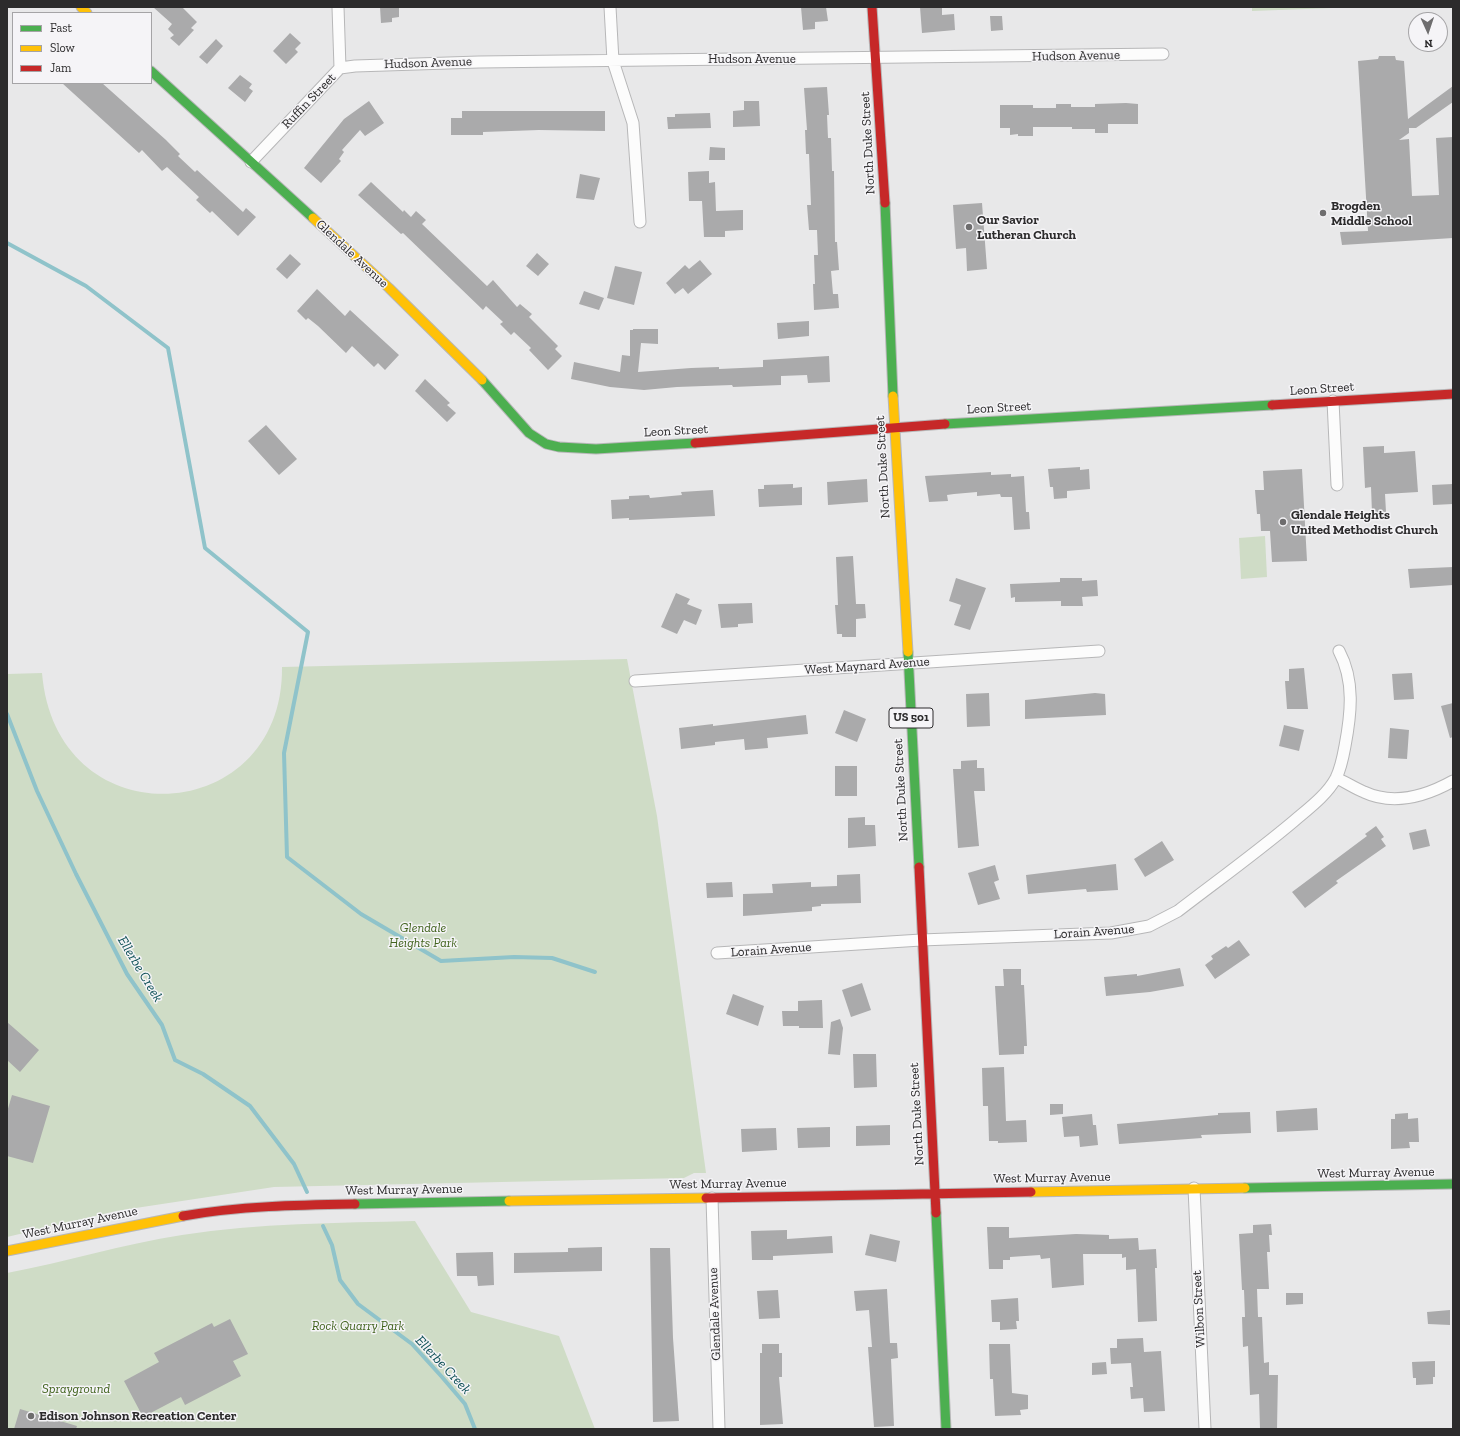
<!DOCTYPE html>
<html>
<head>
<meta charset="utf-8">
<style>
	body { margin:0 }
	#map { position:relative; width:1460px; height:1436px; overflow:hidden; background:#e8e8e9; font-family:"Zilla Slab",serif }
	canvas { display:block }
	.frame { position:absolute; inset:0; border:8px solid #2c2b2c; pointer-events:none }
	.legend { position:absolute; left:12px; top:12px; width:140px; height:72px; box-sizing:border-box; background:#f5f4f7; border:1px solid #a5a4a6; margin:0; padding:5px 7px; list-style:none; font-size:12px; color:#2c2b2c }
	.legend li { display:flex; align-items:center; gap:8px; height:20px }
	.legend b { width:20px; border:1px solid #a5a4a6 }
	.north { position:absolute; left:1408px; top:12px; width:40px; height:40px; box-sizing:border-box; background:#f5f4f7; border:1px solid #a5a4a6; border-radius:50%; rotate:177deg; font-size:11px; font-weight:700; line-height:16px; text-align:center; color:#2c2b2c }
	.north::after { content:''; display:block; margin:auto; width:14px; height:18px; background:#6e6d6e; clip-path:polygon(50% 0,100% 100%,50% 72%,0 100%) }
</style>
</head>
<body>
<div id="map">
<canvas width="1460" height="1436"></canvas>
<div class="frame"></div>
<ul class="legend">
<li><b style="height:5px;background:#4caf50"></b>Fast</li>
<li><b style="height:5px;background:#ffc107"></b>Slow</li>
<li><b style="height:5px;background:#c62828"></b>Jam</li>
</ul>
<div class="north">N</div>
</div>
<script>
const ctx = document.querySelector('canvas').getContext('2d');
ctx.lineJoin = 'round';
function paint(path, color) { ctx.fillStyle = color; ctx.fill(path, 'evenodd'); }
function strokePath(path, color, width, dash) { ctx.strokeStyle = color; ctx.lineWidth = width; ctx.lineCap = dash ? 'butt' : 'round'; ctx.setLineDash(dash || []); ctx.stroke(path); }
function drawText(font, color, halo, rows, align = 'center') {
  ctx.font = font + ' "Zilla Slab",serif'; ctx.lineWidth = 3; ctx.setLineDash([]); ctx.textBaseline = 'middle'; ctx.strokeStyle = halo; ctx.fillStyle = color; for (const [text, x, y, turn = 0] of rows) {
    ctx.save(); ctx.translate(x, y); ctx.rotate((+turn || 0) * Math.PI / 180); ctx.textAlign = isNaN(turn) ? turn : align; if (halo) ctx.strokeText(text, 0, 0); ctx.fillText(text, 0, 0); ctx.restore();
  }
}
const green = new Path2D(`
	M1252,7H1359L1252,11Z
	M1265,536L1267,577L1241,579L1239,538Z
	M627,659L657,816L706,1173H694L684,1178L274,1187L116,1211L7,1237V674L42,673C56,842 284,828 282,667Z
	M415,1221L471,1312L559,1336L595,1429H7V1273C66,1262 123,1244 182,1235C259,1223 337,1223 415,1221Z`);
const stream = new Path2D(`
	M7,243L86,286L168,348L205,548L308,632L284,753L287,857L361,914L441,961L514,957L552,958L595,972
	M7,714L37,791L76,874L127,974L162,1025L175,1060L203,1074L250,1106L294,1164L307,1192
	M323,1226L332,1245L340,1280L358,1304L412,1344L442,1377L465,1404L475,1429`);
const building = new Path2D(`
	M153,7H182L197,22L191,28L194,30L179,46L170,38L174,35L168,29L172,24Z
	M380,7H399V17L392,18V22L381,23Z
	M801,7H826L828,21L815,22V29L803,30Z
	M920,7H942V15L954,14L955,30L922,33Z
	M990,16H1002L1003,30L991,31Z
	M290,33L301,43L295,49L298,52L286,64L273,51Z
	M216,39L223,46L207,64L199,57Z
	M1379,56H1395L1396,60L1404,61L1408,119L1453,86V102L1416,128H1409V133L1399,140L1409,139L1412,196L1439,195L1436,138L1453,137V238L1342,245L1340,232L1368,231L1358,61L1378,59Z
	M240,75L252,84L249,88L253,91L245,102L228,88Z
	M62,83H102L166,140L180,154L178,156L195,172L197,170L243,212L246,208L256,217L238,236L212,211L210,213L196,200L199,197L167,167L162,171L142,150L139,153Z
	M827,87L829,115H827L828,138H831L832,171H834L835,242H837L839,270L831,271L833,294H838L839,308L814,310L813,284H815L814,255H818L817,230H809L807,205H811L809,154H806L805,130H807L804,88Z
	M369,101L384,123L365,136L360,130L342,150L344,152L339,159L341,161L321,183L304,168L344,119Z
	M744,101H759L760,126L733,127V111L744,110Z
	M1126,103L1138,104V124H1108V133H1095V129H1072V127H1033V136H1018V134L1010,135V128H1000V105H1033V108H1056V104H1071V107H1095V104Z
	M462,111H605V131L539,130L483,132V135H451V118H462Z
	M710,113L711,128L668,129L667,117H675V114Z
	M710,147L725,148V160H709Z
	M709,171V183L715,182L716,211L743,210V230L725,231V237H704L702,201H689L688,172Z
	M580,174L600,178L594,200L576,198Z
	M371,182L403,212L404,210L411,217L416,211L426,220L422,224L487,286L493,280L517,307L520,304L532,314L529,317L558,346L555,349L562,356L548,370L529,350L531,348L514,332L511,335L500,324L503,322L486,306L483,310L403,233L401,234L358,195Z
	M982,203L987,269L967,271L966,248L956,249L953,205Z
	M537,253L549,264L538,276L526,266Z
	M290,254L301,264L287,279L276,269Z
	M700,260L712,274L688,294L683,288L675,294L666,283L685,265L689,269Z
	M615,266L642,272L634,305L607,298Z
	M317,289L345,316L350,310L399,355L385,370L378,363L374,367L352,346L346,353L318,326L308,318L306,320L297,311Z
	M584,291L604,298L599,310L579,304Z
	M809,321V336L778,339L777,323Z
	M633,329H658V344L641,343L638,372L691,368L719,367V369L763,367V360L829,356L830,382L808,383L807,375L781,376V385L733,387L732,385L677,387L644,390L610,387L571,379L574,362L620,372L622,355L630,356V330H633Z
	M425,379L450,403L447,405L456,413L447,422L415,391Z
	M266,425L297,459L279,475L248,441Z
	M1384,446V453L1415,451L1418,492L1385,494L1386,512L1372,513L1371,487L1365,488L1363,447Z
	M1080,467V470L1089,469L1090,489L1067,491V498L1054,499L1053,487H1050L1048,469Z
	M1302,469L1307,561L1272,562L1270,531H1261L1260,514H1257L1255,490H1264L1263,471Z
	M991,472V475L1011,474V477L1024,476L1026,512H1029L1030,529L1014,530L1012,497H1001L1000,494L977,496V492L954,494L947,495L948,501L929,502L925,476Z
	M867,479L868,502L828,505L827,482Z
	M793,484V488L802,487V505L759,507L758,489H764V485Z
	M1453,484V504L1433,505L1432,485Z
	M713,490L715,516L629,520V518L612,519L611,500L629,499V496L649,495L650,498L682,495L681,492Z
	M853,556L856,604H865L866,618L856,619V637H842V634H837L835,605H838L836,557Z
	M1453,567V585L1410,588L1408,569Z
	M956,578L986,588L970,630L954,625L961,605L949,601Z
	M1060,578H1082V581L1097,580L1098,596L1082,597L1083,606H1061V601L1015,602V597L1011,598L1010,584L1060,582Z
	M676,593L690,599L687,604L702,610L696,625L684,620L677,634L661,627Z
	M752,603L753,623L738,624V627L721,628L718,604Z
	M1304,668L1308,709H1287L1285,681H1289V669Z
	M1412,673L1414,699L1394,700L1392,674Z
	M989,693L990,726L967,727L966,694Z
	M1095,693L1105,694L1106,715L1025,719V700Z
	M1453,703V737L1450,738L1441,706Z
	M844,710L866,719L857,742L835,733Z
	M806,715L808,734L767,738L768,748L745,750L744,739L715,742V745L681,749L679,728L713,724V726Z
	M1284,725L1304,730L1299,751L1279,746Z
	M1390,728L1409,730L1407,759L1388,758Z
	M977,760V768H984L985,791H974L979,846L958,848L953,769H961V761Z
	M835,766H857V796H835Z
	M865,817V825H875L876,846L848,848V818Z
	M1376,826L1384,837L1381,839L1386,846L1336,881L1338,883L1305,908L1292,892L1367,836L1365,834Z
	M1426,829L1430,846L1413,850L1409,833Z
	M1162,841L1174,860L1145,877L1134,859Z
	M1116,864L1118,890L1087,892L1086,889L1028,894L1026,875Z
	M995,865L999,880L994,882L1000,899L978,905L968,873Z
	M860,874L861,903L821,904V906L812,907V911L743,916V894L773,893L772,884L811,882V887L837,886V875Z
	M732,882L733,897L707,898L706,883Z
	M1239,940L1250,955L1215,979L1205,965L1213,959L1211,956L1226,946L1228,948Z
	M1180,968L1184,986L1150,992L1106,996L1104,977L1137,974V976Z
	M1003,969H1021V985H1024L1026,1024L1027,1046H1024V1054L999,1055L995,986H1004Z
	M862,983L871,1010L851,1017L842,990Z
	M733,994L764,1006L758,1026L726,1014Z
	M822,1000L823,1028H799V1026H783L782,1011H798V1001Z
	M840,1019L843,1028L840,1055L828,1054L831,1022Z
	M7,1022L39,1050L20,1072L7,1060Z
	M853,1054H876L877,1087L854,1088Z
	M1004,1067L1006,1121L1026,1120L1027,1142L998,1143V1141H989L988,1106H983L982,1068Z
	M12,1095L50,1106L33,1163L7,1156V1112Z
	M1050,1104H1063V1114L1050,1115Z
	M1317,1108L1318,1130L1277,1132L1276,1111Z
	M1250,1112L1251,1133L1201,1135L1202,1138L1119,1144L1117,1124L1218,1115V1113Z
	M1408,1113V1119L1418,1118L1419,1142H1409L1410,1148L1391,1149V1119H1395V1114Z
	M1092,1114L1093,1125H1096L1098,1145L1080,1147L1079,1136L1064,1137L1062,1117Z
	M890,1125V1145L856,1146V1126Z
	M830,1127V1147L798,1148L797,1128Z
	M776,1128L777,1150L742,1152L741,1129Z
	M1271,1224L1272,1235H1269L1270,1252H1267L1269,1289H1257L1258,1317H1262L1264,1363L1269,1362V1375H1278L1277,1429H1260L1259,1394L1250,1395L1248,1346L1243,1347L1242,1317H1245L1244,1290H1242L1239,1234L1253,1233V1225Z
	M987,1227H1009V1238L1076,1234L1109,1235V1239L1138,1238L1139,1250L1156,1249L1157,1268H1155L1157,1321L1138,1322L1136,1269L1126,1270V1257L1122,1258V1254H1083L1084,1285L1052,1288L1050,1258L1041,1259L1040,1255L1010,1257V1260H1003V1269H989Z
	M787,1230V1239L832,1236L833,1253L773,1256V1260H752L751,1231Z
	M870,1234L900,1241L896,1262L865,1255Z
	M602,1247V1271L514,1273V1253L568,1252V1248Z
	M650,1248H670L673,1338L679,1421L653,1422Z
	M493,1252L494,1285L478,1286L477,1276H457L456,1253Z
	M887,1289L890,1343H897L898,1358L891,1359L894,1426L874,1427L868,1347H872L869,1310L856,1311L854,1291Z
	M778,1290L780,1318L759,1319L757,1291Z
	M1286,1293H1303V1304L1286,1305Z
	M1018,1298L1019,1321H1016L1017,1329L1000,1330V1322H992L991,1300Z
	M1450,1310V1325L1428,1324L1427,1312Z
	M230,1319L248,1354L233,1361L241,1376L185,1405L181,1397L143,1417L124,1381L159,1362L154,1353L212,1323L214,1327Z
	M1143,1338L1144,1352L1161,1351L1165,1411L1144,1412L1143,1398L1131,1399L1130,1387H1133L1131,1363L1111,1364L1110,1348H1117V1339Z
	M762,1344H779V1353H782V1377H779L783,1424L760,1425V1353H762Z
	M989,1344H1010L1012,1393L1028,1395V1409L1020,1410L1021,1415L995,1416L993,1379H990Z
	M1435,1361V1377H1433V1384L1416,1385V1378H1413L1412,1362Z
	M1106,1362L1107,1374L1092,1375V1363Z
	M20,1409L77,1426L76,1429H14Z`);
const street = new Path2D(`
	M610,7L613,61L633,123L640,222
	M340,68L355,66L479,62L1163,54
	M251,162L340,68L338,7
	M1333,401L1337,485
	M635,681L1099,651
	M1336,778C1346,782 1354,788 1364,792C1394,806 1426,796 1453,781
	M717,953L921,940L1111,933L1149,926L1178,911C1217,881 1256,853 1294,821C1308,809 1327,795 1336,778C1341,768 1343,757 1345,746C1351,714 1355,681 1339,651
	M1194,1188L1205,1429
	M712,1198L719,1429`);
const fast = new Path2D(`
	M151,71L313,218
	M885,203L893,396
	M482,380L529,433L546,444L559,447L596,449L695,443
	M945,424L1272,405
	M908,652L919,867
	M1245,1188L1453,1184
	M355,1204L509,1201
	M936,1213L946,1429`);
const slow = new Path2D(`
	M81,7L87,13
	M313,218L389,288L482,380
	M893,396L908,652
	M1031,1192L1245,1188
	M509,1201L706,1198
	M7,1251L183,1216`);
const jam = new Path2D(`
	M872,7L885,203
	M1272,405L1453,394
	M695,443L945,424
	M919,867L936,1213
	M706,1198L1031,1192
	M183,1216C240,1206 297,1205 355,1204`);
const markers = [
	[1323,213,4,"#6e6d6e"],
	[969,227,4,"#6e6d6e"],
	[1283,522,4,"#6e6d6e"],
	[31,1416,4,"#6e6d6e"]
];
const shields = [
	[911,718,44]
];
const shieldNames = [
	["US 501",911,718]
];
const streetNames = [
	["Hudson Avenue",1076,56,-1],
	["Hudson Avenue",752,59],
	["Hudson Avenue",428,63,-2],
	["Ruffin Street",309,101,-46],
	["North Duke Street",868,143,-93],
	["Glendale Avenue",352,254,43],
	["Leon Street",1322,389,-4],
	["Leon Street",999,408,-3],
	["Leon Street",676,431,-3],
	["North Duke Street",883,467,-93],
	["West Maynard Avenue",867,666,-4],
	["North Duke Street",901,790,-93],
	["Lorain Avenue",1094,932,-4],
	["Lorain Avenue",771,950,-4],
	["North Duke Street",917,1114,-93],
	["West Murray Avenue",1376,1173,-1],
	["West Murray Avenue",1052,1178,-1],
	["West Murray Avenue",728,1184,-1],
	["West Murray Avenue",404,1190,-1],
	["West Murray Avenue",80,1223,-12],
	["Wilbon Street",1199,1309,-93],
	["Glendale Avenue",715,1314,-92]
];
const poiNames = [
	["Brogden",1331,206],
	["Middle School",1331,221],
	["Our Savior",977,220],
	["Lutheran Church",977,235],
	["Glendale Heights",1291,515],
	["United Methodist Church",1291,530],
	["Edison Johnson Recreation Center",39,1416]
];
const parkNames = [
	["Glendale",423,928],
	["Heights Park",423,943],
	["Rock Quarry Park",358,1326],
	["Sprayground",76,1389]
];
const waterNames = [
	["Ellerbe Creek",140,969,59],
	["Ellerbe Creek",443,1365,47]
];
paint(green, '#cfdcc6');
strokePath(stream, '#8fc3ca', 4);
paint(building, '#aaaaab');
strokePath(street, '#b7b7b8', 13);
strokePath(fast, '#b7b7b8', 11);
strokePath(slow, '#b7b7b8', 11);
strokePath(jam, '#b7b7b8', 11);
strokePath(street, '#fcfcfc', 11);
strokePath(fast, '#4caf50', 9);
strokePath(slow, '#ffc107', 9);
strokePath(jam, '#c62828', 9);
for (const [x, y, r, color] of markers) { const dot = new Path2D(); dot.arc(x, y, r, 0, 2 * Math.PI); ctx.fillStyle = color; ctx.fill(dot); strokePath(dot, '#f5f4f7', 1.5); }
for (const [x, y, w] of shields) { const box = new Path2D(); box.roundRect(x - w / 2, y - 10, w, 20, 3); ctx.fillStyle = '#f5f4f7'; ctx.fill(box); strokePath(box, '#2c2b2c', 1); }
drawText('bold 12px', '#2c2b2c', null, shieldNames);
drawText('13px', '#2c2b2c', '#f5f4f7', streetNames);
drawText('bold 13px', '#2c2b2c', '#f5f4f7', poiNames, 'left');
drawText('italic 13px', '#41631d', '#f5f4f7', parkNames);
drawText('italic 14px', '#0f5157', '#f5f4f7', waterNames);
</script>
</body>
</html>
